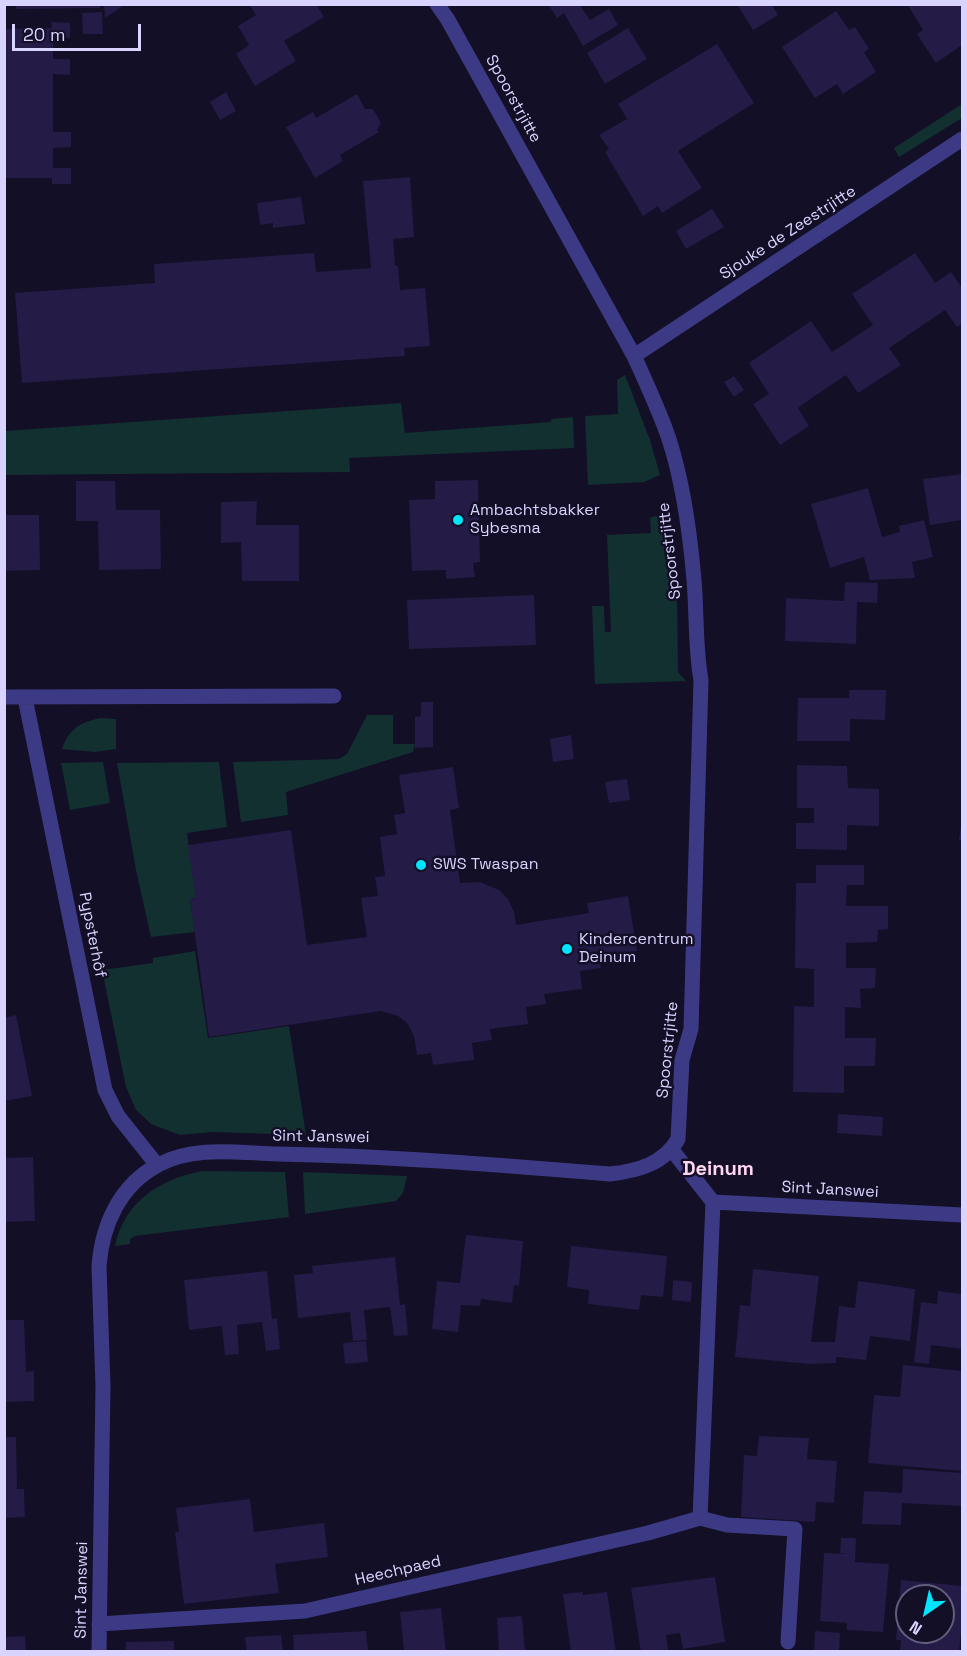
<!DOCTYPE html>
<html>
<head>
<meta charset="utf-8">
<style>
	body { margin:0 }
	#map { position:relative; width:967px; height:1656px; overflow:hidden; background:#130f26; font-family:"Space Grotesk",sans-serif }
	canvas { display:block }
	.frame { position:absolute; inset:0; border:6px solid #d9d4ff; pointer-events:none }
	.north { position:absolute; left:895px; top:1584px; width:60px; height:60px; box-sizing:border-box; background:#130f26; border:2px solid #625e7d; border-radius:50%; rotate:214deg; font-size:16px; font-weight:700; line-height:24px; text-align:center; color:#d9d4ff }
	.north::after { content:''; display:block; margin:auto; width:21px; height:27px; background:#00e5ff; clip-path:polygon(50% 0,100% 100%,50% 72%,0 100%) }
	.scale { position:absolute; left:12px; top:24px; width:129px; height:27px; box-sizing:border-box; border:3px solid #d9d4ff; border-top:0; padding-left:8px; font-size:18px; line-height:21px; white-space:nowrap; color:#d9d4ff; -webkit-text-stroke:4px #130f26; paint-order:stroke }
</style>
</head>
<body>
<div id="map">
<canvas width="967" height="1656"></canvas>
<div class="frame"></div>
<div class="north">N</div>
<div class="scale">20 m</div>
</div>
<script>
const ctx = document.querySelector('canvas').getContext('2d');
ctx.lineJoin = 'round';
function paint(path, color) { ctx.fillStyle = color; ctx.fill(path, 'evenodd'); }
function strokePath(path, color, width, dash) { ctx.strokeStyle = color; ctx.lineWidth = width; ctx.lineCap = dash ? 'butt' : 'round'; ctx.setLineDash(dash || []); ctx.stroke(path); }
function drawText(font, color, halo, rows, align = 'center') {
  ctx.font = font + ' "Space Grotesk",sans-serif'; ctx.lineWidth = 5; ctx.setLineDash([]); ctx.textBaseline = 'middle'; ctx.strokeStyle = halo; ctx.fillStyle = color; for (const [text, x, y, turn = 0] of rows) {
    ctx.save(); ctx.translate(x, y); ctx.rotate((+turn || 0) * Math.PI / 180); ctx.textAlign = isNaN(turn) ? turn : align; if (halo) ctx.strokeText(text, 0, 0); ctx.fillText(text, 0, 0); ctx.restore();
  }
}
const green = new Path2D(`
	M962,104V118L899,157L894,148Z
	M625,375L650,440L660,475L644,482L588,485L585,416L618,414L617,380Z
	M401,403L405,433L551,422V419L573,417L574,448L349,458L350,472L5,475V431Z
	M668,512L677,589L678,672L686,681L595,684L592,606H604L605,632H611L607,535L651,533L650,518Z
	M367,715H393V744H415L413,752L286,792L288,815L241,822L233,762L339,759L347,754Z
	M101,718L116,719V749L95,752L62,749C69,729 80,722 101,718Z
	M103,762L110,803L70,810L61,763Z
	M219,762L227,827L187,833L196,898L190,899L195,932L151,937L136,870L117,763Z
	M195,951L208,1038L289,1026L306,1135L212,1132L180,1135L151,1124L136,1110L126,1087L102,970L153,963V958Z
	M202,1171L285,1172L289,1217L135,1236L130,1239V1244L115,1246C124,1202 160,1179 202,1171Z
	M303,1172L407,1176L403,1193L396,1201L305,1214Z`);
const building = new Path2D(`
	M16,4H100V8L16,9Z
	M104,4H126L105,18Z
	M249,4H316L324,17L284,41L296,61L255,86L236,54L249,45L238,26L256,15Z
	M548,4H579L590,20L609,9L618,25L583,46L564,13L557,18Z
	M737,4H771L778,15L753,30Z
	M907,4H962V45L936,63L917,34L923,30Z
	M836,11L849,30L855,27L869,49L864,52L876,72L843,94L837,84L815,98L782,47Z
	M102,12L103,34H83L82,13Z
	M51,22L70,23V38H53V59H70V75L53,74V132H71V147L53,148V168H71V184H52V178H4V29L52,28Z
	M628,28L647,59L605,84L587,53Z
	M717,44L754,103L678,151L702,188L662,213L658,206L643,216L605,152L609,149L599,135L627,119L618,104Z
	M226,92L236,111L220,120L210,102Z
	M357,94L365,109H373L381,123L377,130L379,132L340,155L343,161L315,178L286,127L313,112L316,118Z
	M410,177L414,237L393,239L395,266H398L400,290L425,288L430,346L404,348L405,356L22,383L15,293L155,283L154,264L314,253L316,272L371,268L363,181Z
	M301,197L305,224L273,228V223L260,225L257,203Z
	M712,209L724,227L686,249L676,231Z
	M915,253L935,283L951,272L962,288V324L957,327L945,310L889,348L901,365L858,393L846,375L816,395L798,408L809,426L780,445L753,404L769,394L749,363L811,321L832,352L873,325L852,294Z
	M734,376L744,390L734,397L724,382Z
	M962,474V520L930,525L923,479Z
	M478,480L480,562L473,563L475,577L446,579V570L412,571L409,500L435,499V481Z
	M76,481H115L116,510H160L161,569L99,570L98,521H76Z
	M868,488L882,537L900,532L899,526L924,520L933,557L912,562L915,578L870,580L864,557L830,568L811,504Z
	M257,501L256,525H299V581H242L241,542L221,543V502Z
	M4,515H39L40,570L4,571Z
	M845,582L878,583L877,603L857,602L856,644L785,641L786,598L844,601Z
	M534,595L536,645L409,649L407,600Z
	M849,690H886L885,720L850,719V741H797L798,698H849Z
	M421,702H433V747L415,748V717L421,716Z
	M571,735L574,759L553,762L550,739Z
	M797,765L847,766L848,788L879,789V826L847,825V850L796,849V823H814V808H797Z
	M453,767L459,808L450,810L460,883L480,882L499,890L508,899L514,912L516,925L589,913L587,903L628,896L637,951L599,956L601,968L580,971L582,989L544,994L546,1004L526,1007L528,1024L490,1029L492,1040L472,1043L474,1060L433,1065L431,1053L417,1055L414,1036L407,1023L398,1016L381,1011L209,1037L190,899L196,898L188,845L291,830L307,945L367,937L361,898L378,896L375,877L385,876L380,837L397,834L394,815L405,813L399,775Z
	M627,779L630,800L609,803L605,782Z
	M961,826H962V841L959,840Z
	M816,865H864V885H847L846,906H888V929L878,930L877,942L846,943V968H876L875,988L860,989L861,1008L845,1007V1038H876L875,1066H844V1093L793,1092L794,1006L814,1007V969L795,968L796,883H816Z
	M16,1015L32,1096L4,1101V1018Z
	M838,1114L883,1117L882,1136L837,1133Z
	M33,1157L35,1221L4,1222V1158Z
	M466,1235L523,1241L519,1286L514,1285L512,1303L481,1299L480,1306L461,1305L458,1332L432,1329L437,1281L460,1283Z
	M571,1246L667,1256L663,1297L641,1295L639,1310L588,1304L589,1290L567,1287Z
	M395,1257L400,1305L405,1304L408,1335L394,1336L390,1307L364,1310L367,1340L353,1341L350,1312L298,1318L294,1275L313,1273L312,1266Z
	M753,1269L819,1276L811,1342H835L839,1306L855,1308L858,1281L915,1289L910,1341L870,1336L866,1360L836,1357V1363L809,1364L735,1357L740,1305L750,1306Z
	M267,1271L272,1319L277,1318L280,1349L266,1351L262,1322L237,1325L239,1354L225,1355L222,1326L189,1330L184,1280Z
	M673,1280L692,1282L691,1302L672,1300Z
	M938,1291L962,1294V1349L931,1345L929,1364L914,1362L921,1302L937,1304Z
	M4,1320H24L26,1372L34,1371V1401L4,1402Z
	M366,1341L368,1362L345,1364L343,1343Z
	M903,1365L962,1371V1471L868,1463L874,1395L900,1397Z
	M759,1436L809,1438L807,1459L837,1461L834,1503L816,1502L815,1522L741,1517L744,1455L757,1456Z
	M4,1437H16L17,1489H24L25,1517L4,1518Z
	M903,1469L962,1473V1506L902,1503L901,1525L862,1524L864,1491L902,1493Z
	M250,1499L254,1532L324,1523L328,1557L275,1564L279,1593L184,1604L175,1532H179L176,1508Z
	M841,1538H856L855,1562L889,1564L883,1632L847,1630V1623L820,1621L824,1553L847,1554L840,1553Z
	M715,1577L725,1642L683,1649L680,1633L666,1635L668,1650L641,1652L631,1588Z
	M901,1580L962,1586V1622L959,1652H900L901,1640H896ZM907,1596H943V1632H907Z
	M583,1592V1595L607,1592L616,1652H571L563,1594Z
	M441,1608L446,1652H404L400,1612Z
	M522,1616L525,1652H499L497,1618Z
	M366,1631L368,1652H294L293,1635Z
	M815,1631L840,1633L839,1652L814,1651Z
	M281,1635L283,1652H247L245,1637Z
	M25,1636L26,1652H4V1637Z
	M174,1641V1652H126V1642Z`);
const minor = new Path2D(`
	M634,356L962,139
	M4,697L334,696
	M25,698L105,1090L118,1116L157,1165
	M672,1150L713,1202L962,1215
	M700,1518L727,1525L795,1529L788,1642
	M99,1624L305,1611L648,1533L700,1518L713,1202
	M99,1652L103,1386L99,1266C102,1225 120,1185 158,1165C194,1145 239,1153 278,1154C389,1156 500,1165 610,1174C637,1171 664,1164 678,1139L682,1060L691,1029L701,680C695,647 697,614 694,580C690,532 683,481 668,436C658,408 646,382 634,356L448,20L437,4`);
const markers = [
	[458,520,6,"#00e5ff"],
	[421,865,6,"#00e5ff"],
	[567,949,6,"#00e5ff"]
];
const streetNames = [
	["Spoorstrjitte",513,99,61],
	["Sjouke de Zeestrjitte",788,233,-33],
	["Spoorstrjitte",670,551,-97],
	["Pypsterhôf",92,935,79],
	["Spoorstrjitte",668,1050,-84],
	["Sint Janswei",321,1137,1],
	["Sint Janswei",830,1190,3],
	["Heechpaed",398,1571,-13],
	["Sint Janswei",82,1590,-89]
];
const poiNames = [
	["Ambachtsbakker",470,511],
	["Sybesma",470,529],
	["SWS Twaspan",433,865],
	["Kindercentrum",579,940],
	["Deinum",579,958]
];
const quarterNames = [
	["Deinum",718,1170]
];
paint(green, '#12302f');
paint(building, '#241b47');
strokePath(minor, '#3d3a85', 15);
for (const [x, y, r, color] of markers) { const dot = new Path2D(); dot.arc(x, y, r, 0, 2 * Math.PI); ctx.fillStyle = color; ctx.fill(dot); strokePath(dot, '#130f26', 2); }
drawText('16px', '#d9d4ff', '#130f26', streetNames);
drawText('16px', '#d9d4ff', '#130f26', poiNames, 'left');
drawText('bold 20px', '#ffd6f0', '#130f26', quarterNames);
</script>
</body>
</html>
